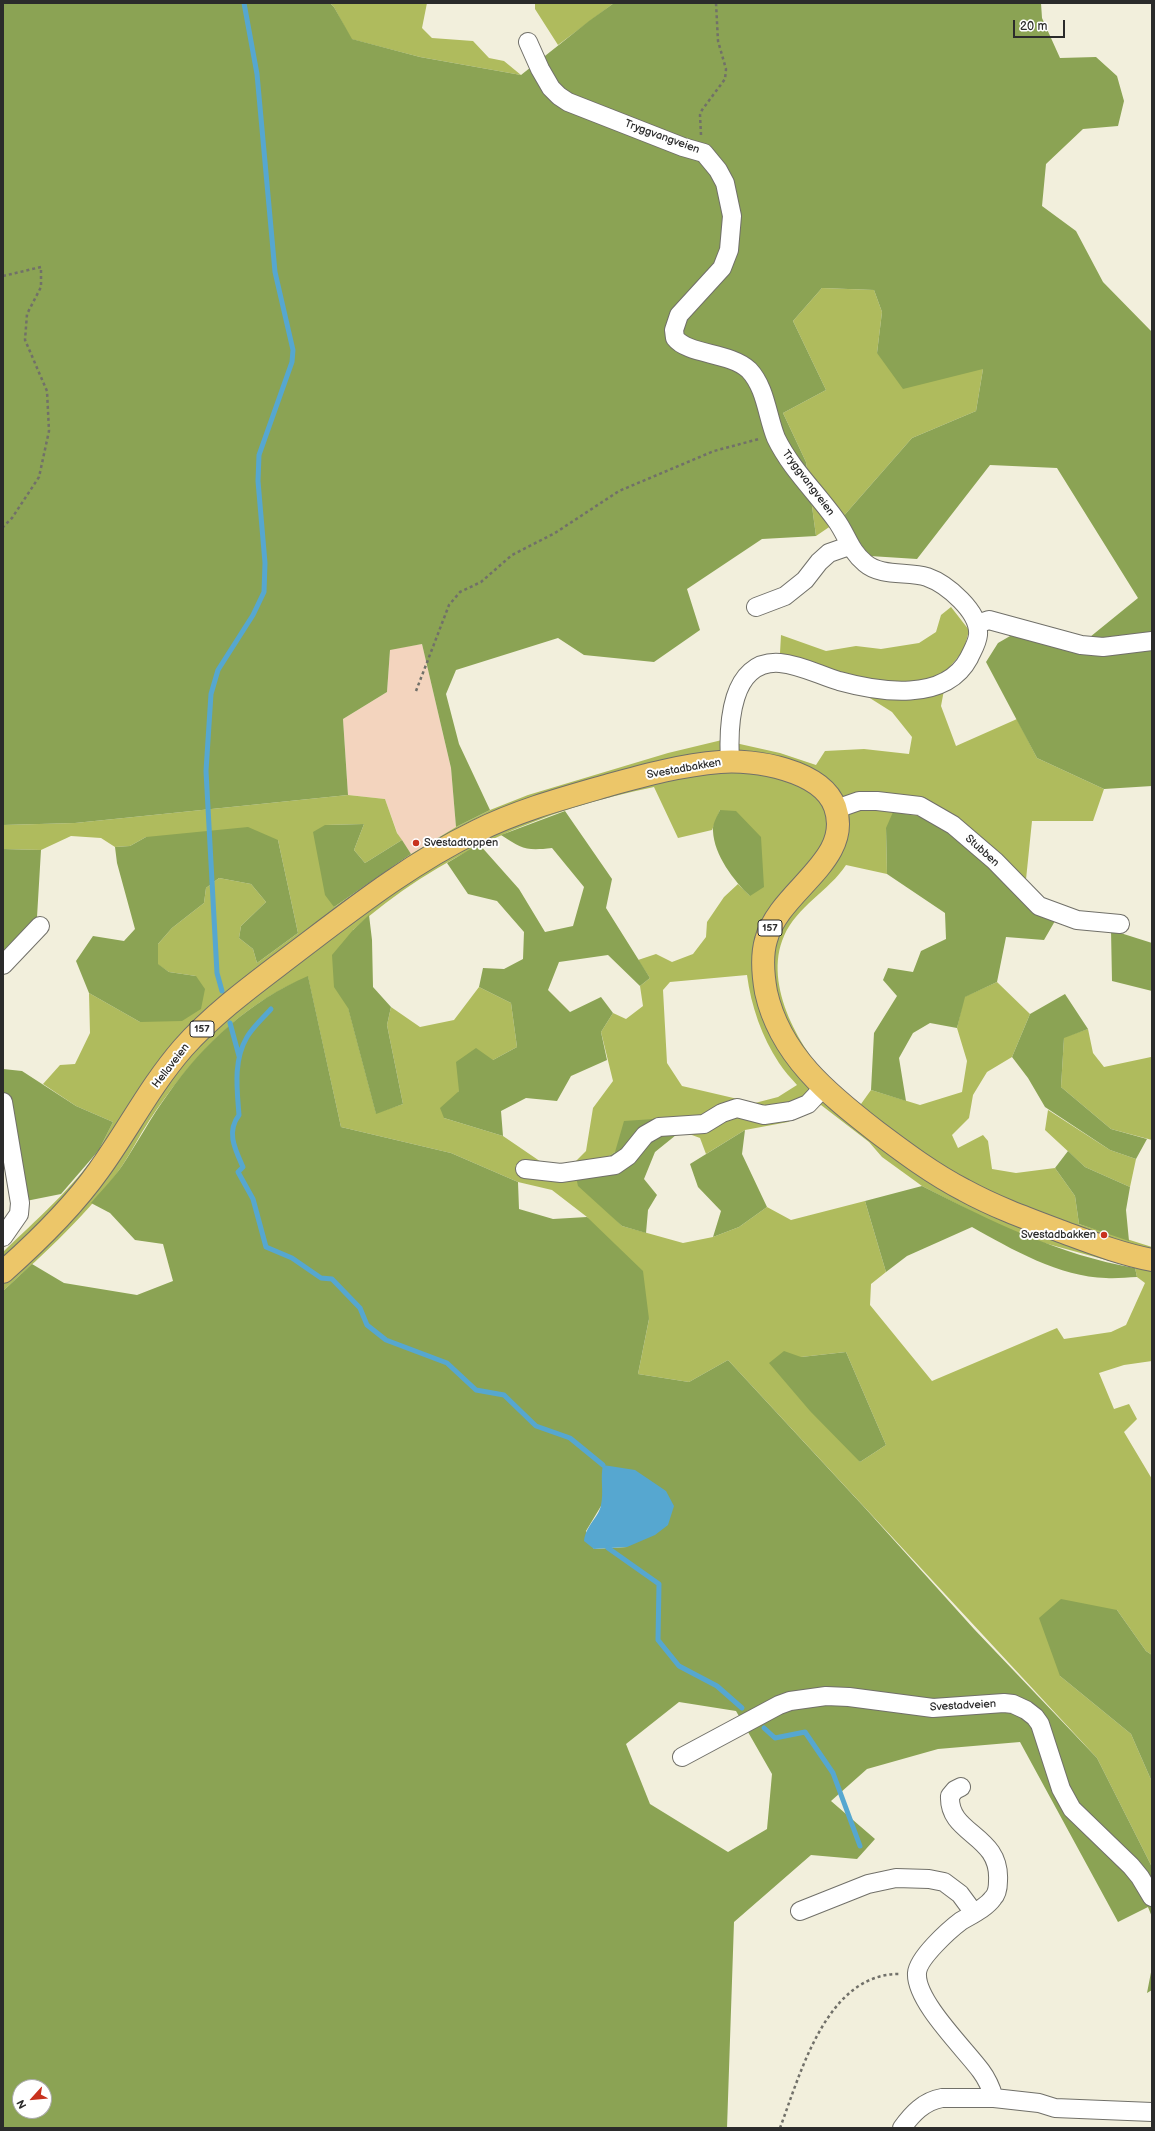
<!DOCTYPE html>
<html>
<head>
<meta charset="utf-8">
<style>
	body { margin:0 }
	#map { position:relative; width:1155px; height:2131px; overflow:hidden; background:#f2efdc; font-family:"Balsamiq Sans",sans-serif }
	canvas { display:block }
	.frame { position:absolute; inset:0; border:4px solid #2b2b2b; pointer-events:none }
	.north { position:absolute; left:12px; top:2079px; width:40px; height:40px; box-sizing:border-box; background:#fff; border:1px solid #aaa; border-radius:50%; rotate:243deg; font-size:11px; font-weight:700; line-height:16px; text-align:center; color:#2b2b2b }
	.north::after { content:''; display:block; margin:auto; width:14px; height:18px; background:#c8321e; clip-path:polygon(50% 0,100% 100%,50% 72%,0 100%) }
	.scale { position:absolute; left:1013px; top:20px; width:52px; height:18px; box-sizing:border-box; border:2px solid #2b2b2b; border-top:0; padding-left:5px; font-size:12px; line-height:14px; white-space:nowrap; color:#2b2b2b; -webkit-text-stroke:3px #fff; paint-order:stroke }
</style>
</head>
<body>
<div id="map">
<canvas width="1155" height="2131"></canvas>
<div class="frame"></div>
<div class="north">N</div>
<div class="scale">20 m</div>
</div>
<script>
const ctx = document.querySelector('canvas').getContext('2d');
ctx.lineJoin = 'round';
function paint(path, color) { ctx.fillStyle = color; ctx.fill(path, 'evenodd'); }
function strokePath(path, color, width, dash) { ctx.strokeStyle = color; ctx.lineWidth = width; ctx.lineCap = dash ? 'butt' : 'round'; ctx.setLineDash(dash || []); ctx.stroke(path); }
function drawText(font, color, halo, rows, align = 'center') {
  ctx.font = font + ' "Balsamiq Sans",sans-serif'; ctx.lineWidth = 4; ctx.setLineDash([]); ctx.textBaseline = 'middle'; ctx.strokeStyle = halo; ctx.fillStyle = color; for (const [text, x, y, turn = 0] of rows) {
    ctx.save(); ctx.translate(x, y); ctx.rotate((+turn || 0) * Math.PI / 180); ctx.textAlign = isNaN(turn) ? turn : align; if (halo) ctx.strokeText(text, 0, 0); ctx.fillText(text, 0, 0); ctx.restore();
  }
}
const built = new Path2D(`
	M422,644L451,768L456,827L411,854L398,835L385,799L348,795L343,719L387,692L390,649Z`);
const green = new Path2D(`
	M330,3H427L422,28L432,38L473,41L489,58L504,61L521,75L420,57L351,39L334,7Z
	M535,3H614L558,45L535,9Z
	M822,288L874,290L882,312L877,353L983,369L976,411L912,438L841,519L816,536L806,462L783,413L826,390L793,321Z
	M951,607L969,630L964,650L948,669L941,706L956,746L1017,719L1037,758L1104,789L1093,821H1032L1024,899L886,828L887,874L846,865C829,891 797,906 784,936C762,985 801,1053 837,1086C845,1093 853,1098 861,1104L871,1090L920,1105L962,1092L967,1061L957,1028L964,997L997,982L1030,1014L1012,1057L987,1072L973,1095L969,1118L952,1135L958,1148L983,1135L988,1141L992,1169L1016,1173L1055,1168L1075,1196L1079,1224L1152,1247V1361L1124,1365L1099,1373L1114,1409L1129,1404L1137,1419L1124,1432L1152,1479V1655L1146,1651L1117,1610L1060,1676L1131,1734L1152,1782V1867L1097,1758L728,1360L689,1382L638,1374L649,1319L587,1217L552,1190L518,1182L451,1153L341,1127L308,977C239,1004 189,1061 149,1121C139,1136 132,1151 122,1166C89,1213 46,1252 3,1291V1252C36,1220 73,1188 99,1150C104,1141 108,1131 113,1122L76,1106L43,1084L60,1065L75,1064L90,1033L89,993L140,1022L196,976L169,972L157,964L158,944L172,928L204,903L206,888L219,878L251,884L266,902L241,926L239,938L253,949L257,963L298,933L278,840L146,837L130,846L115,847L101,838L71,836L41,850L3,849V825L75,823L348,795L385,799L397,833L402,840L365,863L354,850L364,824L325,825L334,907L411,854L456,827L490,810L528,795L668,753L722,740L780,753L816,765L825,751L864,749L909,754L912,737L892,712L827,671L780,653L781,635L826,651L856,646L881,649L919,643L936,632L941,615ZM654,787L678,838L712,830L720,810L750,896L738,884L724,897L707,922L706,937L693,954L672,962L656,954L638,960L650,978L640,986L643,1006L626,1019L613,1013L601,1032L613,1081L593,1108L586,1151L568,1169L547,1166L503,1136L444,1118L459,1091L493,1060L517,1047L511,1003L479,987L454,1020L420,1027L391,1007L387,1025L403,1104L376,1113L348,1007L353,930C437,855 544,809 654,787ZM747,975C751,1006 762,1037 779,1063C784,1071 791,1078 797,1085L778,1097L755,1103L682,1086L667,1063L663,990L670,982ZM821,1105L869,1142L882,1157L922,1186L988,1220L1037,1241L1135,1268L1137,1277L1145,1283L1126,1325L1111,1332L1064,1339L1057,1328L932,1381L870,1305L871,1284L886,1272L865,1201L791,1220L767,1207L739,1227L713,1237L683,1243L622,1226L576,1177L615,1152L681,1131L700,1138L706,1154L745,1130L788,1122ZM846,1352L886,1445L860,1462L801,1357Z
	M1088,1029L1093,1053L1104,1067L1151,1057L1152,1140L1111,1129L1061,1087L1064,1037Z
	M1048,1110L1110,1150L1136,1159L1130,1187L1085,1167L1045,1130Z`);
const forest = new Path2D(`
	M3,3H330L334,7L352,39L420,57L521,75L589,21L614,3H1041L1042,18L1060,58L1096,57L1117,76L1124,101L1118,126L1083,129L1046,164L1042,206L1076,231L1103,282L1152,332V786L1104,789L1037,758L986,662L998,643L1024,628L1074,650L1138,598L1057,468L990,465L917,559L870,556L841,519L912,438L976,411L983,369L903,389L877,353L882,312L874,290L822,288L793,321L826,390L783,413L806,462L816,536L762,539L687,589L700,630L654,662L584,655L558,638L456,670L446,694L459,744L490,810L456,827L451,768L422,644L390,650L387,692L343,719L348,795L75,823L3,825Z
	M720,810L736,811L761,837L764,887L750,896C734,881 714,855 713,831C712,825 717,816 720,810Z
	M565,811L612,879L606,908L650,978L640,986L608,955L559,962L548,990L570,1012L601,997L613,1013L601,1032L607,1060L571,1076L557,1101L526,1098L501,1111L503,1136L444,1118L440,1108L459,1091L456,1062L476,1048L493,1060L517,1047L511,1003L479,987L483,968L504,969L523,959L524,932L497,901L468,894L447,863L479,844L519,889L545,932L573,926L584,887L552,848C526,851 522,849 501,835Z
	M893,812L922,817L956,836L1055,921L1044,940L1006,937L997,982L965,997L957,1028L930,1023L913,1033L899,1058L906,1101L871,1090L874,1033L897,996L883,980L888,968L913,972L921,951L946,939L945,913L887,874L886,828Z
	M364,824L354,850L365,863L402,840L411,854L334,907L325,895L313,832L325,825Z
	M248,827L278,840L298,933L257,963L253,949L239,938L241,926L266,902L251,884L219,878L206,888L204,903L172,928L158,944V964L169,972L196,976L205,989L201,1009L182,1021L140,1022L89,993L76,961L93,936L124,941L135,929L117,863L115,847L130,846L146,837Z
	M3,849L41,850L37,917L3,954Z
	M369,915L372,940L373,987L391,1007L387,1025L403,1104L376,1114L348,1008L334,987L332,955L353,930Z
	M1111,930L1152,943V991L1112,981Z
	M308,976L341,1127L451,1153L518,1182L519,1209L553,1219L587,1217L643,1271L649,1319L638,1374L689,1382L728,1360L865,1508L974,1629L1097,1758L1152,1867V1917L1148,1907L1118,1922L1020,1742L938,1749L867,1769L831,1801L875,1839L857,1859L811,1855L734,1922L727,2128H3V1291L32,1264L64,1283L137,1295L173,1281L163,1244L135,1240L110,1213L91,1203C101,1191 113,1179 122,1166C138,1142 151,1117 168,1094C203,1044 251,1000 308,976ZM601,1506L627,1547L594,1549L586,1531ZM679,1702L736,1711L772,1774L767,1829L728,1852L650,1804L626,1744ZM20,2087H44V2111H20Z
	M1065,994L1088,1029L1064,1038L1061,1087L1111,1129L1147,1139L1136,1159L1110,1150L1045,1107L1028,1078L1012,1057L1030,1014Z
	M3,1069L22,1071L76,1106L113,1122L99,1150L61,1194L26,1201L3,1132Z
	M654,1119L681,1131L655,1152L644,1179L657,1195L648,1210L646,1233L622,1226L578,1186L576,1177L615,1152L624,1121Z
	M745,1130L742,1154L767,1207L739,1227L713,1237L721,1211L698,1187L690,1164Z
	M1068,1151L1085,1167L1130,1187L1126,1210L1129,1241L1079,1224L1075,1196L1055,1168Z
	M922,1186C991,1221 1059,1255 1135,1268L1137,1277C1127,1277 1116,1279 1106,1278C1060,1277 1011,1249 972,1227L907,1256L886,1272L865,1201Z
	M784,1351L801,1357L846,1352L886,1445L860,1462L810,1411L769,1363Z
	M1061,1599L1117,1610L1146,1651L1152,1655V1782L1131,1734L1060,1676L1039,1618Z
	M1152,1967V1990L1147,1993Z`);
const water = new Path2D(`
	M603,1465L635,1470L666,1491L674,1506L668,1525L655,1535L627,1547L594,1549L584,1541C586,1525 599,1517 601,1505C604,1492 600,1478 603,1465Z`);
const stream = new Path2D(`
	M222,991L217,973L206,771L211,694L218,670L253,615L264,592L265,563L258,481L259,455L292,362L293,350L275,272L257,74L244,3
	M271,1009C263,1018 253,1027 247,1037C233,1061 237,1089 239,1115C226,1132 235,1149 243,1167L238,1172L253,1199L266,1247L292,1258L321,1278L332,1279L360,1308L367,1325L386,1340L447,1363L476,1390L504,1395L536,1426L570,1438L603,1465
	M230,1023L239,1056
	M608,1548L659,1584L658,1640L679,1666L717,1686L742,1708
	M764,1728L775,1738L805,1732L833,1773L860,1846`);
const path = new Path2D(`
	M701,135L700,115L702,110L725,79L726,69L718,41L716,3
	M3,276L41,267V287L27,314L25,340L47,391L49,431L39,477L12,518L3,527
	M416,691L449,605L460,592L481,582L512,555L555,533L619,491L714,451L759,439
	M780,2128C801,2072 827,1973 900,1974`);
const minor = new Path2D(`
	M528,42L540,69L551,88L559,96L568,102L683,147L704,153L718,170L725,183L732,216L729,250L722,268L679,315L674,330L675,338C688,355 730,352 749,370C766,388 767,416 776,438C791,469 816,492 836,520C847,535 850,551 865,563C881,577 908,571 927,577C947,584 980,612 978,635C977,644 972,651 969,658C945,703 879,692 839,681C819,675 801,665 780,663C730,659 728,726 730,761
	M756,607L785,596L805,580L819,562L829,553L849,546
	M977,624L989,620L1081,645L1103,647L1152,641
	M836,809L859,801H877L920,806L953,825L995,861L1039,906L1077,920L1120,924
	M3,965L40,926
	M3,1102L20,1203L19,1214L3,1237
	M525,1169L561,1173L615,1165L628,1156L645,1135L659,1127L704,1124L722,1113L737,1108L764,1115L791,1111L808,1104L823,1088
	M682,1757L779,1705L790,1701L826,1696L849,1697L933,1708L1004,1703L1013,1704L1026,1710L1035,1717L1040,1724L1061,1789L1072,1809L1131,1866L1140,1877L1152,1897
	M961,1787L955,1790L950,1796C948,1835 1001,1834 998,1881C998,1887 997,1894 993,1898C986,1908 971,1915 961,1921C949,1930 918,1958 917,1973C915,2001 965,2049 981,2071C987,2079 991,2088 994,2098
	M800,1911L868,1884L896,1878L929,1879L944,1882L960,1894L974,1913
	M902,2128C912,2114 924,2101 942,2098H994L1039,2103L1055,2108L1152,2112`);
const major = new Path2D(`
	M3,1272C38,1241 72,1208 99,1170C128,1130 150,1086 183,1048C216,1011 257,982 296,952C354,908 411,863 477,831C519,810 564,798 609,785C645,775 682,765 720,762C754,759 822,770 835,807C854,861 779,890 766,940C761,957 763,975 766,992C780,1055 828,1094 877,1132C905,1153 933,1174 964,1190C995,1207 1028,1219 1060,1231C1090,1242 1120,1254 1152,1260`);
const markers = [
	[416,843,4,"#c8321e"],
	[1104,1235,4,"#c8321e"]
];
const shields = [
	[770,928,24],
	[202,1029,24]
];
const shieldNames = [
	["157",770,928],
	["157",202,1029]
];
const streetNames = [
	["Tryggvangveien",662,137,20],
	["Tryggvangveien",808,483,53],
	["Svestadbakken",684,769,-10],
	["Stubben",982,851,42],
	["Hellaveien",171,1066,-52],
	["Svestadveien",963,1706,-3]
];
const poiNames = [
	["Svestadtoppen",424,843],
	["Svestadbakken",1096,1235,"right"]
];
paint(built, '#f3d4be');
paint(green, '#afbb5d');
paint(forest, '#8ba354');
paint(water, '#56a7d0');
strokePath(stream, '#56a7d0', 5);
strokePath(minor, '#717069', 20);
strokePath(major, '#717069', 24);
strokePath(path, '#717069', 2.5, [3, 3]);
strokePath(minor, '#fff', 18);
strokePath(major, '#ecc669', 22);
for (const [x, y, r, color] of markers) { const dot = new Path2D(); dot.arc(x, y, r, 0, 2 * Math.PI); ctx.fillStyle = color; ctx.fill(dot); strokePath(dot, '#fff', 1.5); }
for (const [x, y, w] of shields) { const box = new Path2D(); box.roundRect(x - w / 2, y - 8, w, 16, 3); ctx.fillStyle = '#fff'; ctx.fill(box); strokePath(box, '#2b2b2b', 1); }
drawText('bold 10px', '#2b2b2b', null, shieldNames);
drawText('11px', '#2b2b2b', '#fff', streetNames);
drawText('11px', '#2b2b2b', '#fff', poiNames, 'left');
</script>
</body>
</html>
